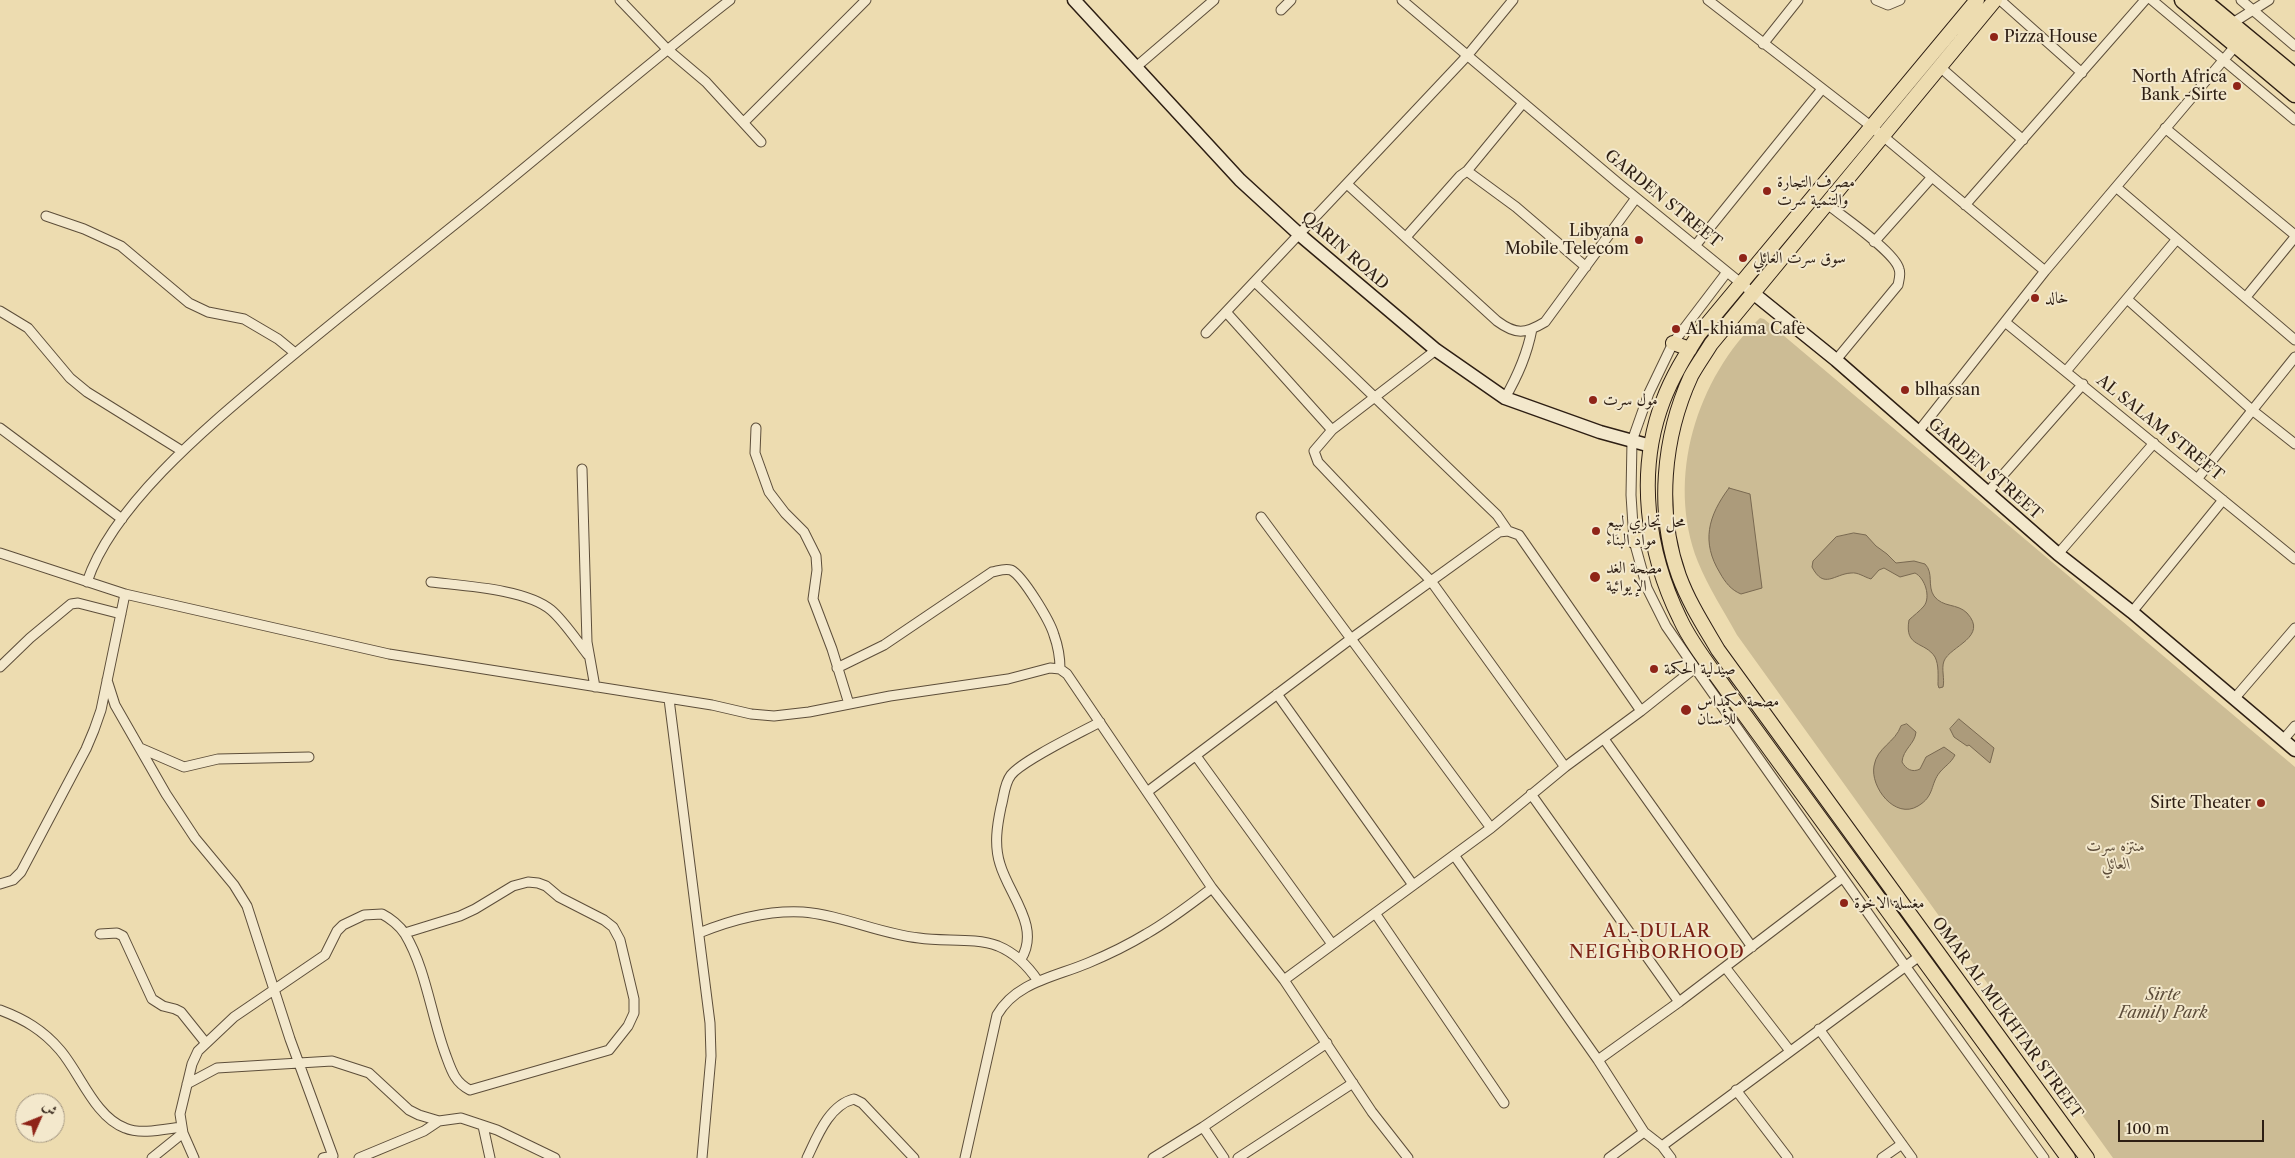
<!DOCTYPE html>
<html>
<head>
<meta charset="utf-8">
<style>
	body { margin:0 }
	#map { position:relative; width:2295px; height:1158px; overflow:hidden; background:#eddcb0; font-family:"Libre Caslon Text",Amiri,serif }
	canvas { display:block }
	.north { position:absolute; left:15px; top:1093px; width:50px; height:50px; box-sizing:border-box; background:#f3e8cc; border:1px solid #a49782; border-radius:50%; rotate:46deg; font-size:14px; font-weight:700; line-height:20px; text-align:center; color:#2d1e13 }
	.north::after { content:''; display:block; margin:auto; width:18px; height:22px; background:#8f2418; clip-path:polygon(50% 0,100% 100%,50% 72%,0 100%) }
	.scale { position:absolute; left:2118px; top:1120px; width:146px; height:22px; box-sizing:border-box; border:2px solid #2d1e13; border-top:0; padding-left:6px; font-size:15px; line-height:18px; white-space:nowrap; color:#2d1e13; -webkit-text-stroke:4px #f3e8cc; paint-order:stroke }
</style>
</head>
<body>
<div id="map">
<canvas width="2295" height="1158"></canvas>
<div class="north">ش</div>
<div class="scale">100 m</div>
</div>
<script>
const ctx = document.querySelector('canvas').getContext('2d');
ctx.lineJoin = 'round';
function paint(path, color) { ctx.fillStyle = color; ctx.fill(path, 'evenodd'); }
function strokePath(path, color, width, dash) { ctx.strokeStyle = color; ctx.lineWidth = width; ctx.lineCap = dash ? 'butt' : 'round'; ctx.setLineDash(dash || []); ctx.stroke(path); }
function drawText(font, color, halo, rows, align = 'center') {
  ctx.font = font + ' "Libre Caslon Text",Amiri,serif'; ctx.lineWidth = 4; ctx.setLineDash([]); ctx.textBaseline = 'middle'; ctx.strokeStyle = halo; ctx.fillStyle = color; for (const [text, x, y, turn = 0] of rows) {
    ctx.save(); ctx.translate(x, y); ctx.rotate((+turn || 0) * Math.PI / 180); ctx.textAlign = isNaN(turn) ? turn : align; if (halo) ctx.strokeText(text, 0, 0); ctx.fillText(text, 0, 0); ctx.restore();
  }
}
const green = new Path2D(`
	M1760,318L1764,319L2295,767V1158H2113L1737,635C1724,611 1708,587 1698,562C1665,478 1697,378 1760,318Z`);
const water = new Path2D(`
	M1729,488L1750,494L1762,588L1741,594C1731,590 1725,582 1720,573C1701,542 1708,516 1729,488Z
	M1854,533L1866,535L1876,546L1887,554L1896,563L1914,561L1925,564C1934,573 1927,586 1934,596C1943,608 1957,603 1967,613C1989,637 1950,646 1944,661C1941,669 1945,679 1943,687L1939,688L1938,685C1938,676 1939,665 1935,657C1925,641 1904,648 1909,620C1913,616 1920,611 1924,606C1931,597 1925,578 1915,573L1900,577L1884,568L1879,570L1871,579C1864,577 1858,572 1851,573C1834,574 1824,590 1812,567L1813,561L1836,537Z
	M1959,719L1994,748L1990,763L1969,745L1967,746L1954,737L1950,729Z
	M1907,724L1916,732C1915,744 1903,749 1902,762C1906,769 1912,773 1920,769L1926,757L1944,747L1955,755C1951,763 1945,766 1940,772C1930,784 1935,796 1918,806C1895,820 1870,787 1874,766C1877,747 1895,743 1901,726Z`);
const street = new Path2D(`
	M620,0L667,49L706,82L761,142
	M1402,0L1618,183L1753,293
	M1708,0L1872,127L2045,271
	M1876,0L1888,5L1900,0
	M2000,0L2082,73
	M2152,0L2295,120
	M2241,0L2295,46
	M1281,10L1291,0
	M2231,24L2269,0
	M1763,44L1798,0
	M1136,67L1214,0
	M1940,67L2023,140
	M744,122L866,0
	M2165,128L2295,235
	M1467,171L1523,103
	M1347,184L1497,321C1516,335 1525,334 1545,322L1636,198
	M2116,187L2295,340
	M1827,204C1842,216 1895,252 1899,269C1901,274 1899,280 1898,285L1836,360
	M1965,205L2145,0
	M46,216L84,229L121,246L189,303L208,312L244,319L278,339L295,353
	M1406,237L1460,176L1467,171L1516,207L1586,267
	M1874,242L1932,177
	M1695,246L1822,89
	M1727,272L1673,343L1649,393L1632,441L1631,495L1634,541L1647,588L1666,626L1695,668L1906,967L2044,1158
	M1255,282L1497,515L1508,531
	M2246,297L2295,237
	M2127,299L2252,410L2295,444
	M0,311L28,328L70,378L87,392L182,451
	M1226,312L1332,430
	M2005,322L2295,559
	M1206,333L1467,56L1513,0
	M1436,350L1332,430L1314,451L1318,462L1431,581L1565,767
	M2067,370L2177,239
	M1505,398C1518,375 1527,355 1532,329
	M0,428L122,519
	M756,428L755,453L769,492L785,513L804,532L816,556L817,570L813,599L832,649L849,704
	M1918,432L2045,271L2237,44
	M582,469L587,642L595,687
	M2198,478L2295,357
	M1988,492L2083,384
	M1261,517L1491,828
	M0,553L125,594L389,654L712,705L751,714L774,716L809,712L890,696L1008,679L1050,668L1060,669L1067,674L1212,888L1284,980L1372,1112L1408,1158
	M2058,554L2154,443
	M87,582C114,501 217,419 281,365C346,311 413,258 479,205C563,137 645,66 730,0
	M431,582C464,586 526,589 551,610C564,621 577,641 588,655
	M2132,612L2223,500
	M0,667L30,638L71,604L78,603L121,614
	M837,668L884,645L992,572C998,571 1004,568 1011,570C1023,576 1050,621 1054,635C1058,646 1060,657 1060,669
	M107,680L115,705L166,794L195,838L234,885L247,906L290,1039L333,1156L323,1158
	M1277,694L1413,885
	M669,699L710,1023L711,1056L702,1158
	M2234,699L2295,628
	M1604,739L1752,947
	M2283,740L2295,726
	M140,748L184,767L218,759L309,757
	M1196,756L1332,944
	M1147,792L1352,638L1499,532L1508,531L1519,535L1641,711
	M1531,794L1679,1002
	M1454,855L1598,1060L1644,1132L1662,1146L1671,1158
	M0,884L13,880L21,872L86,749L94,730L101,710L125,594
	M1375,913L1504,1103
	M699,933C731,920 768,910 803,912C842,915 880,934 919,938C944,942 974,937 998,946C1015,953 1028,966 1038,981
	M100,934L117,933L123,936L152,999L163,1006L175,1009L181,1012L205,1042
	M1021,959C1041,927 1009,895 1000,864C994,845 997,826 1001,807C1004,797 1004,784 1011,775C1023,760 1080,733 1100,722
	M1725,967L1790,1051
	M1284,980L1491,828L1565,767L1641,711L1695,668
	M0,1010C24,1019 43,1030 60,1050C80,1073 95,1117 125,1128C141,1135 165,1129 182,1127
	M1819,1029L1912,1158
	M1598,1060L1679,1002L1842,878
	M187,1084L217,1068L332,1061L369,1073L409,1110L419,1115L439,1121
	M1736,1090L1788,1158
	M483,1126L490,1158
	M1203,1127L1224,1158
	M1662,1146L1921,955
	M152,1158L183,1133
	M194,1158L183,1133L180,1114L192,1064L198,1051L234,1017L325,955L337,931L343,925L364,915L382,914C390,918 400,926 405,934C426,969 431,1015 445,1053C451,1069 454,1082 470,1090L609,1050L628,1026L634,1013V999L620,940L613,927L604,920L559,897L546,886L538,883L528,882L513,886L475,909L460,916L405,933
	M359,1158L424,1131L439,1121L461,1118L497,1130L555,1158
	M807,1158C817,1137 829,1105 854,1099L862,1103L914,1158
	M965,1158L997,1015C1016,982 1055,977 1088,963C1107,955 1128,945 1146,934C1169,921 1191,904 1212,888
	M1153,1158L1203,1127L1327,1043
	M1238,1158L1353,1083
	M1609,1158L1644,1132
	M1882,1158L1902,1144`);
const secondary = new Path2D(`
	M1074,0L1240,180L1300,235L1436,350L1505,398L1600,432L1651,446
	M1753,293L1836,360L2058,554L2132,612L2295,750`);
const primary = new Path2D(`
	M1977,0L1699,334C1685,356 1672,377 1663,401C1636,472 1647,552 1680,619C1692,645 1712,669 1728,692L2068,1158
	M1995,0L1711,344C1705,354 1697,365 1691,376C1663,437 1656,512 1679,576C1689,603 1704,626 1718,650L2087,1158
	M1673,343L1690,349
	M1634,541L1652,538`);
const highway = new Path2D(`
	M2183,0L2295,94
	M2202,0L2295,77`);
const markers = [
	[1994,37,5,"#8f2418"],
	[2237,86,5,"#8f2418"],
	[1767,191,5,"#8f2418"],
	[1639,240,5,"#8f2418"],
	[1743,258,5,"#8f2418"],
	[2035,298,5,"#8f2418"],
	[1676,329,5,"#8f2418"],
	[1905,390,5,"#8f2418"],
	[1593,400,5,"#8f2418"],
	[1596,531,5,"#8f2418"],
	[1595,577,6,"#8f2418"],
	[1654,669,5,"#8f2418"],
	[1686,710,6,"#8f2418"],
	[2261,803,5,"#8f2418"],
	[1844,903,5,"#8f2418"]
];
const poiNames = [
	["Pizza House",2004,37],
	["North Africa",2227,77,"right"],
	["Bank -Sirte",2227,95,"right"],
	["مصرف التجارة",1777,182],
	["والتنمية سرت",1777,200],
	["Libyana",1629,231,"right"],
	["Mobile Telecom",1629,249,"right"],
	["سوق سرت العائلي",1753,258],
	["خالد",2045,298],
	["Al-khiama Cafe",1686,329],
	["blhassan",1915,390],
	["مول سرت",1603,400],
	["محل تجاري لبيع",1606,522],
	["مواد البناء",1606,540],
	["مصحة الغد",1606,568],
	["الإيوائية",1606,586],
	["صيدلية الحكمة",1664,669],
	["مصحة مكمداس",1697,701],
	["للأسنان",1697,719],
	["Sirte Theater",2251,803,"right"],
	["مغسلة الاخوة",1854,903]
];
const streetNames = [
	["GARDEN STREET",1663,199,39],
	["QARIN ROAD",1345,251,41],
	["AL SALAM STREET",2160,428,39],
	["GARDEN STREET",1985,469,41],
	["OMAR AL MUKHTAR STREET",2007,1018,54]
];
const parkNames = [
	["منتزه سرت",2116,846],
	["العائلي",2116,864],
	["Sirte",2163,995],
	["Family Park",2163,1013]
];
const neighbourhoodNames = [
	["AL-DULAR",1657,932],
	["NEIGHBORHOOD",1657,953]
];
paint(green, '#ccbc95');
paint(water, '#ac9b7b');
strokePath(water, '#796951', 1);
strokePath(street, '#5d4e3a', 11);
strokePath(secondary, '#2d1e13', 15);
strokePath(primary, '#2d1e13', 16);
strokePath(highway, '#2d1e13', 19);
strokePath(street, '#f3e8cc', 9);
strokePath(secondary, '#f3e8cc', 12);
strokePath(primary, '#eddcb0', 14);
strokePath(highway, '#eddcb0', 16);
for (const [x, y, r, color] of markers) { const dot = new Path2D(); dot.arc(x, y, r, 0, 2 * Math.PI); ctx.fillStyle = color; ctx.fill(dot); strokePath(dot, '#f3e8cc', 2); }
drawText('16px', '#2d1e13', '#f3e8cc', poiNames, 'left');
drawText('16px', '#2d1e13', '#f3e8cc', streetNames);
drawText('italic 16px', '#5d4d3a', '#f3e8cc', parkNames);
ctx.letterSpacing = '1px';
drawText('18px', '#7a1f14', '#f3e8cc', neighbourhoodNames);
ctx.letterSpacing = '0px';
</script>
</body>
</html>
